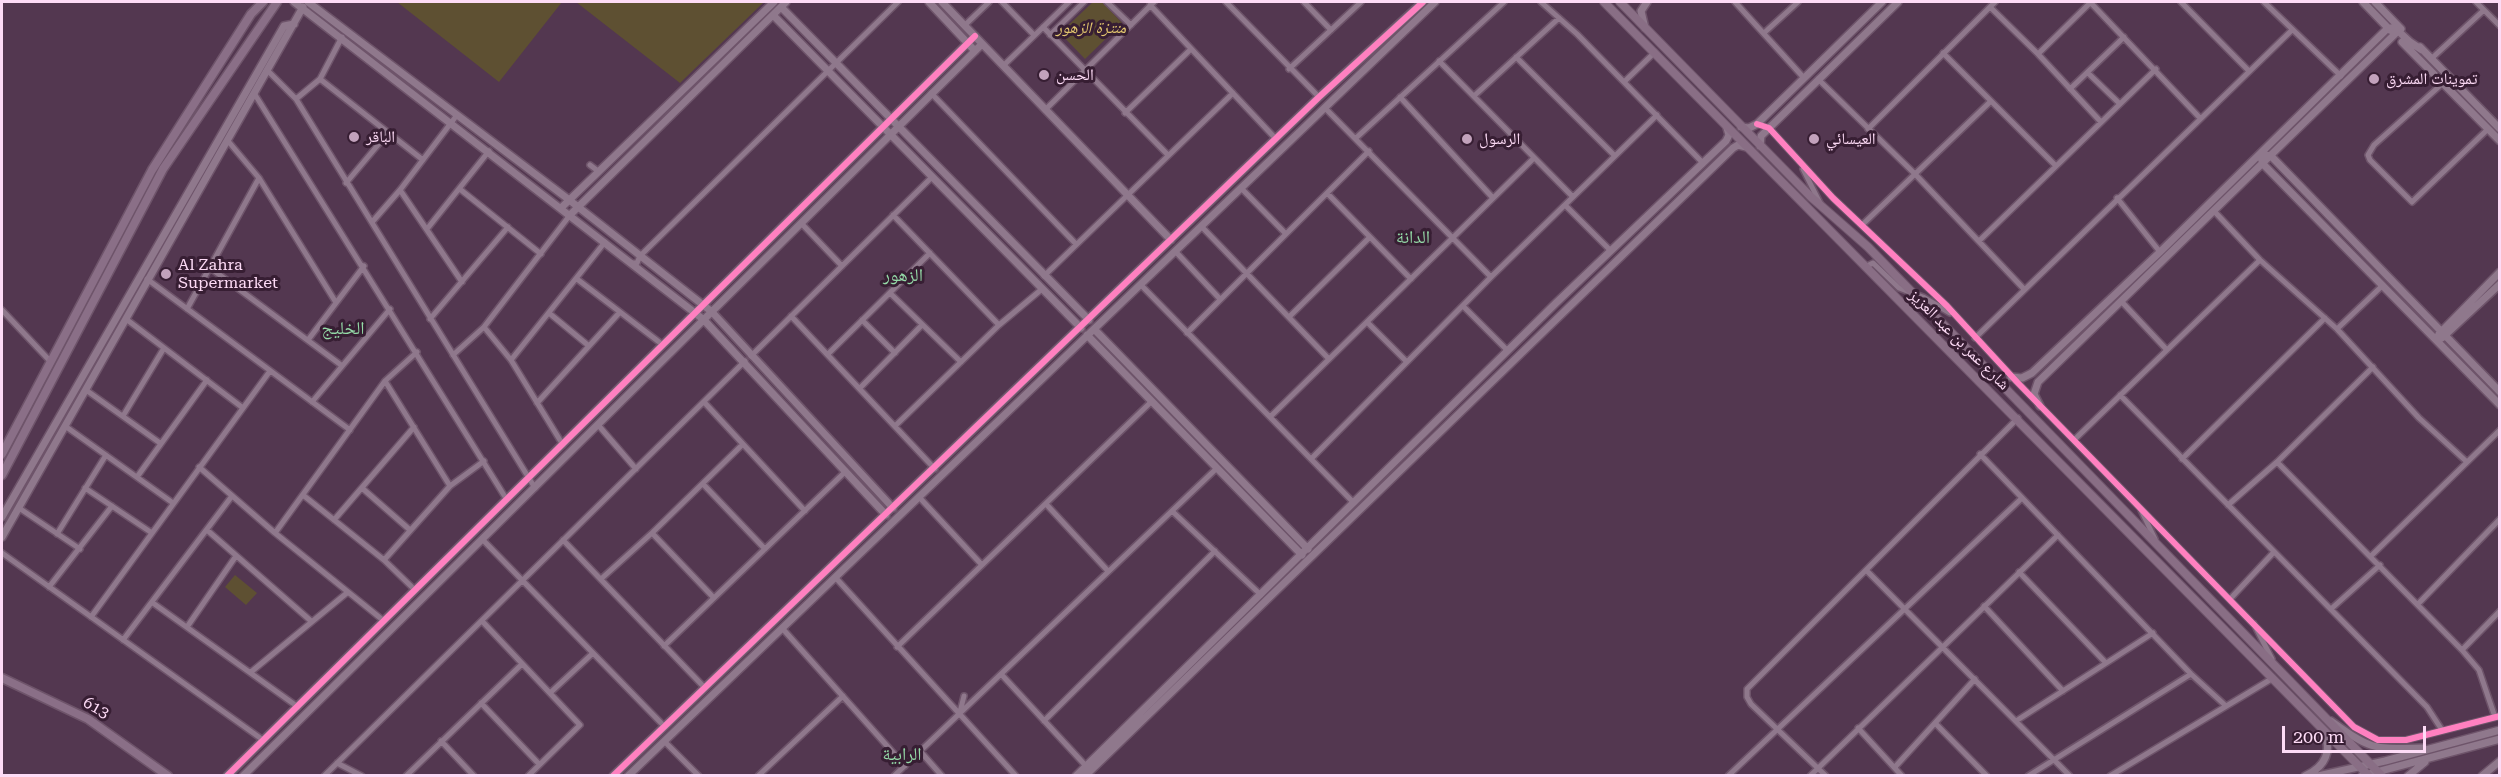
<!DOCTYPE html>
<html>
<head>
<meta charset="utf-8">
<style>
	body { margin:0 }
	#map { position:relative; width:2501px; height:777px; overflow:hidden; background:#533750; font-family:"Roboto Serif",serif }
	canvas { display:block }
	.frame { position:absolute; inset:0; border:3px solid #fddbf6; pointer-events:none }
	.scale { position:absolute; left:2282px; top:726px; width:144px; height:27px; box-sizing:border-box; border:3px solid #fddbf6; border-top:0; padding-left:8px; font-size:18px; line-height:21px; white-space:nowrap; color:#fddbf6; -webkit-text-stroke:4px #371e33; paint-order:stroke }
</style>
</head>
<body>
<div id="map">
<canvas width="2501" height="777"></canvas>
<div class="frame"></div>
<div class="scale">200 m</div>
</div>
<script>
const ctx = document.querySelector('canvas').getContext('2d');
ctx.lineJoin = 'round';
function paint(path, color) { ctx.fillStyle = color; ctx.fill(path, 'evenodd'); }
function strokePath(path, color, width, dash) { ctx.strokeStyle = color; ctx.lineWidth = width; ctx.lineCap = dash ? 'butt' : 'round'; ctx.setLineDash(dash || []); ctx.stroke(path); }
function drawText(font, color, halo, rows, align = 'center') {
  ctx.font = font + ' "Roboto Serif","Noto Naskh Arabic",serif'; ctx.lineWidth = 6; ctx.setLineDash([]); ctx.textBaseline = 'middle'; ctx.strokeStyle = halo; ctx.fillStyle = color; for (const [text, x, y, turn = 0] of rows) {
    ctx.save(); ctx.translate(x, y); ctx.rotate((+turn || 0) * Math.PI / 180); ctx.textAlign = isNaN(turn) ? turn : align; if (halo) ctx.strokeText(text, 0, 0); ctx.fillText(text, 0, 0); ctx.restore();
  }
}
const green = new Path2D(`
	M397,2H562L499,82Z
	M576,2H764L680,83Z
	M1093,2H1102L1122,23L1085,59L1060,33Z
	M235,575L257,593L246,605L225,587Z`);
const minor = new Path2D(`
	M1002,2L1034,35
	M1107,2L1131,25
	M1226,2L1319,97
	M1304,2L1331,30
	M1541,2L1577,34L1703,163
	M1735,2L1804,78
	M2090,2L2200,118
	M2181,2L2249,71
	M2264,2L2341,76
	M2476,2L2500,26
	M1150,5L1276,139
	M1990,7L2038,54L2101,122
	M965,25L989,2
	M1043,27L1168,155
	M1764,33L1798,2
	M1050,35L1084,2
	M1943,53L2056,166
	M2038,54L2091,2
	M1516,57L1615,156
	M2431,59L2484,10
	M1439,61L1573,197
	M1003,66L1069,2
	M1289,69L1361,2
	M267,70L296,99L535,488
	M2088,73L2120,104
	M320,79L423,160
	M1818,79L1915,174L2023,288
	M1624,82L1655,52
	M2443,83L2374,145L2368,155L2370,160L2412,202L2488,129
	M2070,89L2124,37
	M254,93L507,500
	M931,93L1076,244
	M1474,96L1559,18
	M1400,97L1493,198
	M296,99L320,79L342,37
	M1325,108L1491,277
	M1045,110L1154,2
	M1125,113L1191,49
	M1757,124L1769,128L1833,198L1947,306L2017,382L2354,727L2378,740H2406L2500,716
	M1868,129L1995,2
	M1356,138L1504,2
	M228,141L259,178L335,301
	M590,165L598,171
	M1803,169L1820,203
	M346,183L388,133
	M1242,189L1286,234
	M400,190L462,282
	M461,190L541,254
	M1327,193L1411,279
	M2117,198L2160,252
	M1565,205L1611,251
	M2214,211L2260,260L2337,329L2419,418L2467,462
	M893,215L999,325
	M373,221L400,190L457,115
	M801,223L842,266
	M1862,225L1991,101
	M1202,227L1329,359
	M427,229L489,151
	M1979,241L2156,69
	M1176,252L1220,299
	M631,263H637L640,256L898,2
	M209,267L341,365
	M1865,267L1873,263L1899,288L1923,297L1950,313
	M1044,276L1233,93
	M147,279L350,430
	M577,279L663,345
	M1141,285L1354,503
	M890,293L961,362
	M2121,301L2167,350
	M1463,306L1508,351
	M187,309L259,178
	M2,310L50,361
	M549,313L589,346
	M791,316L935,469
	M1289,317L1370,237
	M126,319L243,408
	M430,319L508,227
	M862,320L895,353
	M1367,322L1407,362
	M484,327L511,360L563,445
	M2337,329L2383,285
	M1187,333L1369,151
	M1975,338L2292,30
	M308,340L364,266
	M828,354L930,253
	M453,355L484,327L570,215
	M751,356L932,177
	M511,360L605,242
	M385,381L450,486
	M860,388L921,326
	M86,390L160,443
	M2120,395L2427,707L2442,730
	M312,402L390,309
	M704,402L805,511
	M537,403L620,312
	M123,416L164,348
	M1270,417L1534,158
	M65,426L173,503
	M599,426L636,469
	M895,426L999,325L1042,289
	M2074,440L2260,260
	M1980,454L2191,674L2226,706
	M1311,459L1491,277L1657,115
	M2182,459L2325,318
	M2277,462L2462,650L2479,670L2495,717
	M199,467L275,533L384,621
	M137,477L207,380
	M703,484L765,549
	M85,488L152,533
	M362,488L410,530
	M303,495L384,560L415,590
	M919,497L982,565
	M1046,504L1108,571
	M2228,505L2277,462L2373,367
	M19,508L80,549
	M2141,510L2155,539
	M1172,511L1261,595
	M334,520L414,427
	M207,530L311,621
	M275,533L385,381L417,352
	M652,533L714,598
	M57,534L106,455
	M482,539L665,727
	M563,540L705,688
	M2,553L263,740
	M2371,556L2500,430
	M384,560L450,486L484,461
	M1867,571L2070,776
	M2019,572L2106,663
	M835,577L1016,776
	M601,579L652,533L743,444
	M49,587L112,506
	M2231,598L2274,552
	M153,603L298,707
	M2418,604L2500,519
	M1984,606L2063,691
	M2331,609L2380,565
	M91,617L270,371
	M482,621L580,725L528,776
	M2254,624L2272,659
	M187,627L236,556
	M782,628L905,766
	M123,640L232,496
	M664,646L846,471
	M897,647L1152,401
	M2462,650L2500,611
	M251,672L348,592
	M1001,674L1086,766
	M550,693L593,653
	M481,703L539,764
	M960,712L964,696
	M1044,721L1215,551
	M2016,721L2153,633
	M1935,723L1987,776
	M1858,728L1902,776
	M441,741L474,776
	M664,741L699,776
	M920,751L942,776
	M337,763L362,776
	M1895,767L1975,679
	M324,776L745,361
	M406,776L522,664
	M758,776L843,696
	M894,776L1217,468
	M1728,776L2022,498
	M1810,776L2058,535
	M1826,776L1751,704L1747,697V689L2018,418
	M2028,776L2191,674
	M2110,776L2273,678`);
const tertiary = new Path2D(`
	M294,2L704,320L886,515
	M308,2L568,199L712,312L893,508
	M929,2L975,51
	M942,2L1171,240
	M2363,2L2390,30
	M2375,2L2401,29
	M781,7L1089,320
	M773,15L1081,328
	M1645,28L1641,11L1647,2
	M2402,42L2500,141
	M2420,47L2500,129
	M1741,127L1749,128L1757,124L1882,2
	M1760,146L1761,136L1898,2
	M561,208L774,2
	M570,215L786,2
	M1094,329L1308,549
	M2439,334L2500,272
	M1087,335L1302,555
	M2442,338L2500,284
	M2011,377L2022,378L2032,373L2160,252L2388,28H2395L2410,42L2422,50
	M2500,392L2271,156L2260,154L2263,164L2500,405
	M2040,406L2034,394L2038,382L2395,34
	M2,517L284,26L294,24
	M2,537L303,7
	M2331,721C2373,751 2373,749 2423,748
	M227,776L975,36
	M243,776L982,44
	M613,776L1319,97L1423,2
	M628,776L1435,2
	M1076,776L1556,303L1726,141L1729,135L1727,128
	M1085,776L1733,148L1738,145L1746,147
	M2305,776C2325,767 2334,750 2322,730
	M2318,776L2385,761L2500,730
	M2362,776L2500,739
	M2408,776L2425,762
	M2482,776L2500,761`);
const secondary = new Path2D(`
	M1604,2L2369,776
	M1620,2L1811,197L1868,247L2382,776`);
const primary = new Path2D(`
	M2,454L152,170L251,14L263,2
	M2,475L163,169L277,2
	M2,678L88,719L168,776`);
const cycleway = new Path2D(`
	M1757,124L1769,128L1833,198L1947,306L2017,382L2354,727L2378,740H2406L2500,716
	M227,776L975,36
	M613,776L1319,97L1423,2`);
const markers = [
	[1044,75,6,"#c2a2bc"],
	[2374,79,6,"#c2a2bc"],
	[354,137,6,"#c2a2bc"],
	[1467,139,6,"#c2a2bc"],
	[1814,139,6,"#c2a2bc"],
	[166,274,6,"#c2a2bc"]
];
const parkNames = [
	["منتزة الزهور",1091,28]
];
const poiNames = [
	["الحسن",1056,75],
	["تموينات المشرق",2386,79],
	["الباقر",366,137],
	["الرسول",1479,139],
	["العيسائي",1826,139],
	["Al Zahra",178,265],
	["Supermarket",178,283]
];
const streetNames = [
	["شارع عمر بن عبد العزيز",1959,340,45],
	["613",96,708,29]
];
const neighbourhoodNames = [
	["الدانة",1413,238],
	["الزهور",903,276],
	["الخليج",343,329],
	["الرابية",902,755]
];
paint(green, '#5e5032');
strokePath(minor, '#6e546a', 8);
strokePath(tertiary, '#6e546a', 10);
strokePath(secondary, '#6e546a', 10);
strokePath(primary, '#6e546a', 11);
strokePath(minor, '#8f788c', 5);
strokePath(tertiary, '#8f788c', 7);
strokePath(secondary, '#896e85', 8);
strokePath(primary, '#8a6f87', 8);
strokePath(cycleway, '#ff80c0', 6);
for (const [x, y, r, color] of markers) { const dot = new Path2D(); dot.arc(x, y, r, 0, 2 * Math.PI); ctx.fillStyle = color; ctx.fill(dot); strokePath(dot, '#371e33', 2); }
drawText('italic 16px', '#e4c86f', '#371e33', parkNames);
drawText('16px', '#fddbf6', '#371e33', poiNames, 'left');
drawText('16px', '#fddbf6', '#371e33', streetNames);
drawText('18px', '#95dba8', '#371e33', neighbourhoodNames);
</script>
</body>
</html>
